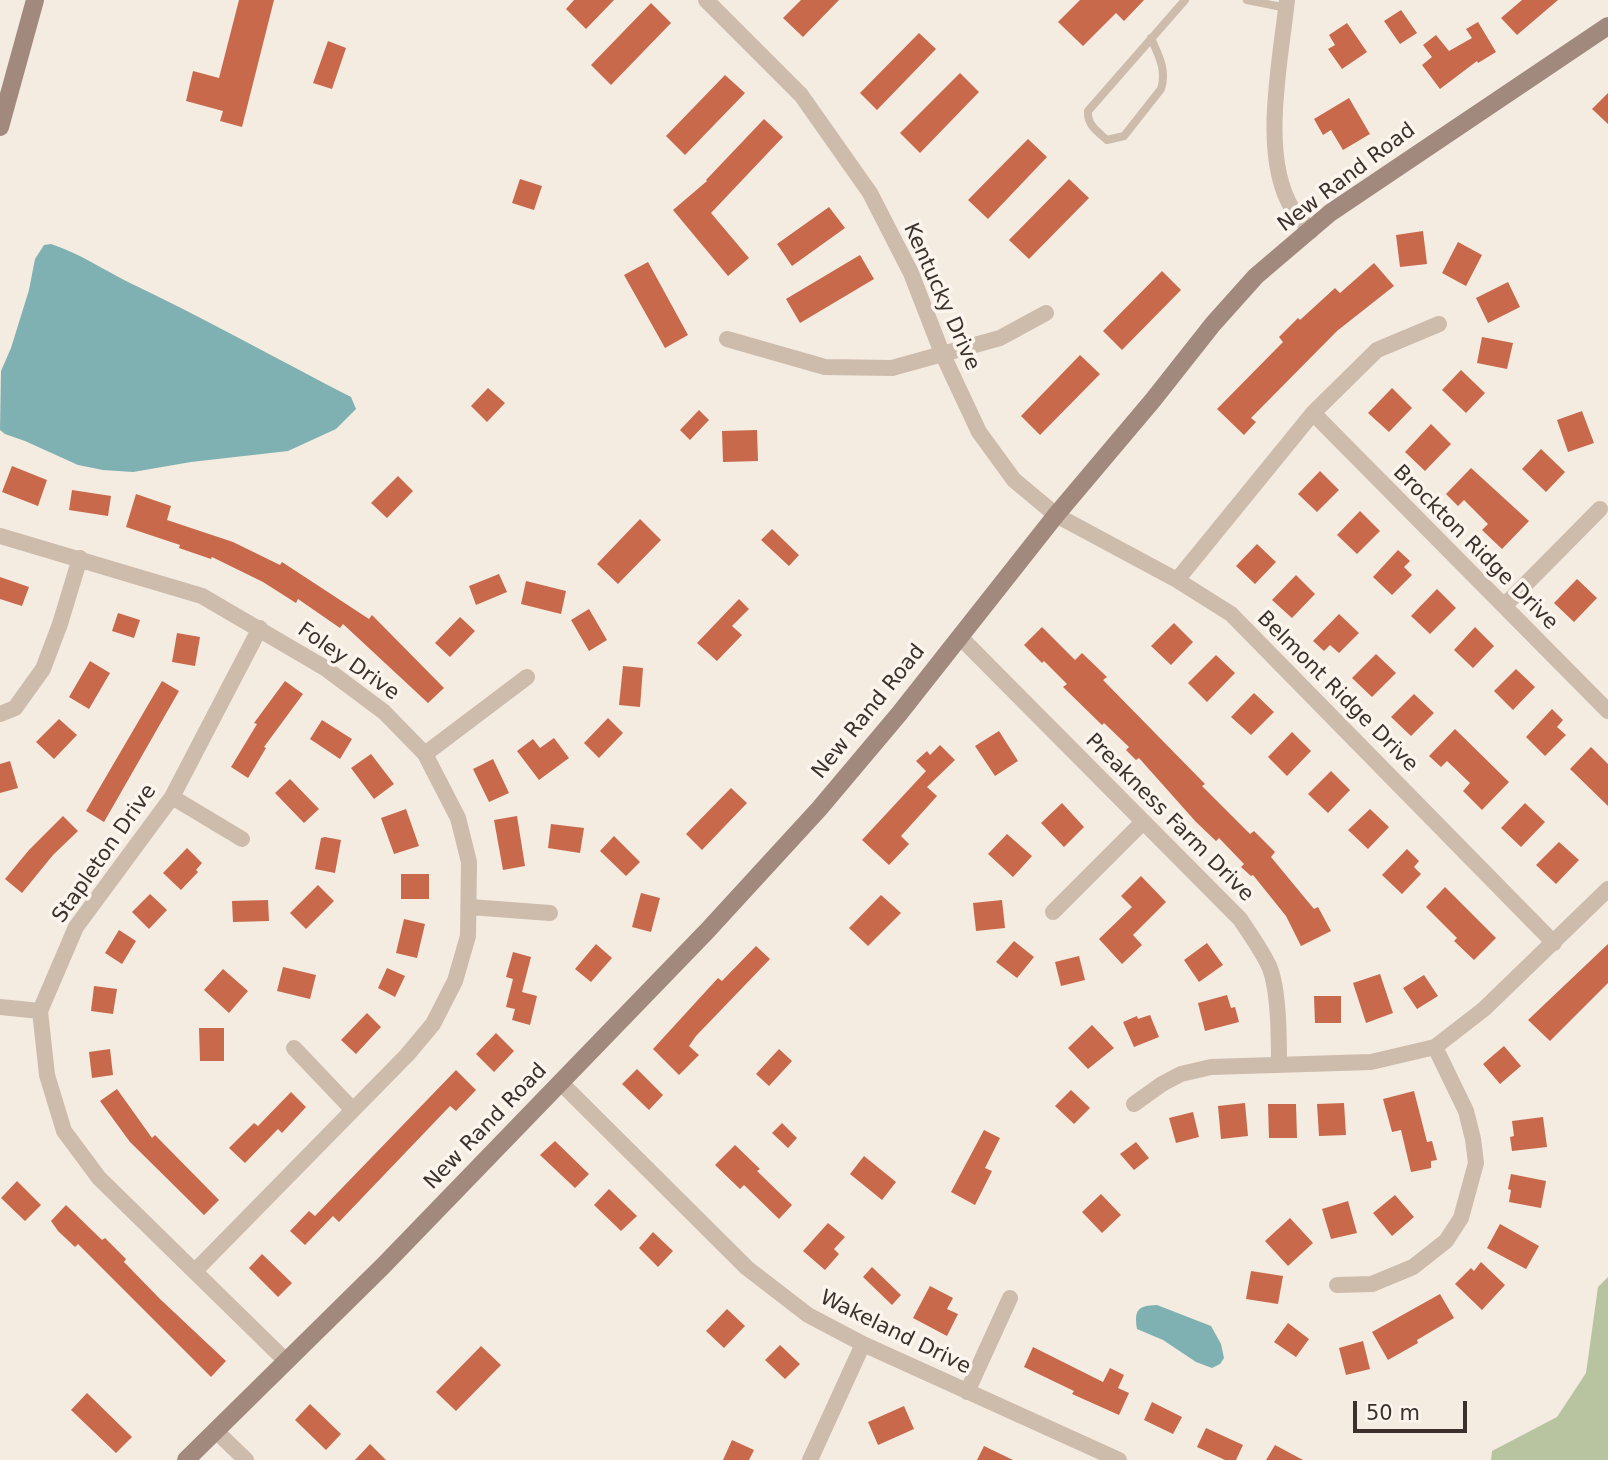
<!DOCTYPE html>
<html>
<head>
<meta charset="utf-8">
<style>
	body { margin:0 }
	#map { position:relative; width:1608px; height:1460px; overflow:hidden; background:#f4ebe1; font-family:"DejaVu Sans",sans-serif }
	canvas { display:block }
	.scale { position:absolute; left:1353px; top:1401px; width:114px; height:32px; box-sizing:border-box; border:4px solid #3b302b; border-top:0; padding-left:9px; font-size:21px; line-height:24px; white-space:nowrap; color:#3b302b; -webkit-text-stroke:5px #fbf5ee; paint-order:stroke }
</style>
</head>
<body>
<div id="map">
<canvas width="1608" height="1460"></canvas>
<div class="scale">50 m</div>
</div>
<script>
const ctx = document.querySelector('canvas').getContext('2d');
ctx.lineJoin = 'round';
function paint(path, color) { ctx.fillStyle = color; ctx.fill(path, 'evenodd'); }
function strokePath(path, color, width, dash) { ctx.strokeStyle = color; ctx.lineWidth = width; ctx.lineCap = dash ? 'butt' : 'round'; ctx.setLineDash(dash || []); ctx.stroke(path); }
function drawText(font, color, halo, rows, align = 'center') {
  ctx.font = font + ' "DejaVu Sans",sans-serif'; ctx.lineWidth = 7; ctx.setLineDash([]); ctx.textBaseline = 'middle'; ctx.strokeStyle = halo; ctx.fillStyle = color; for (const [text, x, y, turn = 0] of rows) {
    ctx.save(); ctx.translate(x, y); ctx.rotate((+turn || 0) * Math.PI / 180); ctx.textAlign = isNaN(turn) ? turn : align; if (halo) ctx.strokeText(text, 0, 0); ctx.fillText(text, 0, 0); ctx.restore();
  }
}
const green = new Path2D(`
	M1608,1277V1460H1491L1492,1451L1557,1417L1586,1373L1598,1287Z`);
const water = new Path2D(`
	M51,244C79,253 102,269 128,282C204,318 277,359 351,397L356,409L336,429L288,451L191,462L133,472L103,470L78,465L25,441L5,434L0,430L1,371L11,348L29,290L35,259L44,245Z
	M1157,1305L1211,1326L1221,1344L1224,1358L1220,1364L1212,1368L1196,1362L1163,1340L1137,1329C1134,1309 1138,1306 1157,1305Z`);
const building = new Path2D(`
	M239,0H274L242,127L220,121L223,111L186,101L193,71L219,78Z
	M574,0H614L586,29L566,9Z
	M801,0H839L803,37L783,18Z
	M1080,0H1144L1124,21L1116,13L1083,46L1058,22Z
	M1522,0H1558L1517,35L1501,18Z
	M651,3L671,23L611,85L591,65Z
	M1401,10L1417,33L1400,44L1384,21Z
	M1478,22L1496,52L1478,63L1477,61L1440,89L1422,65L1432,57L1423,45L1436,35L1449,51L1472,38L1466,29Z
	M1347,23L1367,52L1342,69L1328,49L1335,45L1329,35Z
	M919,33L936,49L877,110L860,93Z
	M328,41L346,48L332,89L313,83Z
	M960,73L979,92L920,153L900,133Z
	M725,75L745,93L685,155L666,136Z
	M1608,93V124L1592,109Z
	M1349,98L1370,134L1343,150L1331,130L1323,135L1314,119Z
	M764,119L783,137L711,213L749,258L728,276L673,210L707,181L706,180Z
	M1028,139L1047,157L988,219L968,200Z
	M520,179L542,186L534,210L512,203Z
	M1069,179L1089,198L1029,259L1009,240Z
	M829,207L845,228L792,266L777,244Z
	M1423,231L1427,264L1400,267L1396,235Z
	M1458,242L1482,255L1466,286L1442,273Z
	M860,255L874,279L800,323L786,299Z
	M648,262L688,335L665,348L624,275Z
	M1374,263L1394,286L1337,331L1251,418L1256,422L1244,435L1217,409L1283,342L1279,337L1298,318L1300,320L1335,288L1340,293Z
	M1162,271L1181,290L1122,350L1103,331Z
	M1508,282L1520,307L1488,323L1476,298Z
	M1482,337L1513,343L1507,369L1477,363Z
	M1080,355L1100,374L1040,435L1021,416Z
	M1461,370L1485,393L1466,413L1442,390Z
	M488,388L505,403L487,422L471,406Z
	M1392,388L1412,408L1389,432L1368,413Z
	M699,410L709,420L690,440L680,430Z
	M1582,411L1594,443L1568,452L1557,420Z
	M1431,424L1451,444L1425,471L1405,452Z
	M757,430L758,461L723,462L722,431Z
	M1541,449L1565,472L1546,492L1522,469Z
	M12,466L47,480L38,506L2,492Z
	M1471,468L1529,521L1502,549L1482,530L1488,524L1464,500L1458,506L1446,494Z
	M1320,471L1339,490L1317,512L1298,494Z
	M398,476L413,491L387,518L371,503Z
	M72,490L111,496L108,516L69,510Z
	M136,494L171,506L167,520L233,542L280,565L282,562L369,619L372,615L444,688L428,703L343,624L340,628L298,599L296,603L263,582L212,557L211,559L179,548L180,545L126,527Z
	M1360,511L1380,531L1357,554L1337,535Z
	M640,519L661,540L618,584L597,564Z
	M772,529L799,555L789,566L761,540Z
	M1257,544L1276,562L1255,584L1236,566Z
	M1398,550L1410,561L1404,567L1412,575L1392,595L1373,577Z
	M499,574L507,592L476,605L469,586Z
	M1296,575L1315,594L1292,618L1272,600Z
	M0,577L29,587L22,606L0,599Z
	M1577,579L1597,598L1574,622L1554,603Z
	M526,581L566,591L561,614L521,604Z
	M1437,589L1456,608L1430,634L1411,616Z
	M739,599L749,609L732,626L742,635L717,661L697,643Z
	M589,609L607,640L589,651L571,620Z
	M118,613L140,620L134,638L112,631Z
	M1339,614L1359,633L1339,653L1330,645L1324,651L1313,641Z
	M460,617L475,631L450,657L435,643Z
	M1174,623L1193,642L1171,665L1151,646Z
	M1042,627L1075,660L1082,653L1107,677L1103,680L1205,784L1202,786L1250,834L1254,831L1275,852L1271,857L1314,909L1318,907L1331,931L1301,946L1286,916L1253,875L1251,876L1241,867L1244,864L1219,838L1216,841L1196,822L1139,758L1136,760L1126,750L1129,747L1104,723L1102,725L1063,687L1067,684L1044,661L1042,663L1024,645Z
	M1475,627L1494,646L1473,668L1454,650Z
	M177,633L200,637L195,666L172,662Z
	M1376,654L1396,673L1372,697L1352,678Z
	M1216,655L1235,673L1207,702L1188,683Z
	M90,661L110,673L89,709L69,697Z
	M623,666L643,668L640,707L619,705Z
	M1516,669L1535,687L1513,710L1494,691Z
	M162,681L179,691L104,822L86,811Z
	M285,681L303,694L264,747L266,748L248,778L231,767L257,724L254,723Z
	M1254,693L1274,712L1251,735L1231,717Z
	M1414,694L1434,713L1411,736L1391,717Z
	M1552,709L1563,720L1557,727L1566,735L1545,756L1526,737Z
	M608,718L623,733L599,758L584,743Z
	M59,719L77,735L54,759L36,742Z
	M322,720L352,739L340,759L310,739Z
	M1455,729L1509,782L1482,810L1463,791L1470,783L1447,761L1441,767L1429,756Z
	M999,731L1018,761L995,776L975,746Z
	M1292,732L1311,751L1287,776L1268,757Z
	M554,738L569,758L539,780L517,751L533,739L540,748Z
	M940,745L955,760L927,787L937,796L901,836L909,844L889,865L862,840L926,771L916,761L927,751L930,755Z
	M1591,747L1608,764V806L1570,769Z
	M371,754L394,784L374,799L351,768Z
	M493,759L509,793L489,802L473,769Z
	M10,761L18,788L0,793V764Z
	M1331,771L1350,790L1328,813L1308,794Z
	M290,779L319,809L304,823L275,793Z
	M731,788L747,803L702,850L686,834Z
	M1062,803L1084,827L1064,847L1041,823Z
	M1525,803L1545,822L1521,847L1501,828Z
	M406,809L419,846L394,854L381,818Z
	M1370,809L1389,827L1368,849L1348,830Z
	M63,816L78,831L53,855L22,893L5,879L29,850Z
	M517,816L525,866L503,870L494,820Z
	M551,824L584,828L580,853L548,848Z
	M1007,834L1032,856L1013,877L988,854Z
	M614,836L640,862L626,876L600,851Z
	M325,837L341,840L335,873L315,869L321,838Z
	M1559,842L1579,860L1556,884L1536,865Z
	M187,848L202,863L196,870L198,872L181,890L163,873Z
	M1407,849L1419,861L1414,867L1421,874L1402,894L1382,875Z
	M401,874H429V899H401Z
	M1141,876L1166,902L1133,935L1142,945L1122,964L1099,939L1132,907L1121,896Z
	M318,885L334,901L306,929L290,913Z
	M1445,887L1496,938L1474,960L1454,941L1457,938L1426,907Z
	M641,893L660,898L651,932L632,927Z
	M150,894L167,910L149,929L132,912Z
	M881,895L901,913L868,946L849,928Z
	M268,900L269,921L233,922L232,901Z
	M1002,900L1005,928L976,931L973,903Z
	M404,919L425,924L417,958L396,953Z
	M119,930L136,941L122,964L105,953Z
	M1014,941L1034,957L1017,978L996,962Z
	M1207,943L1223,965L1199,982L1184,960Z
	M596,944L612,958L591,982L575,969Z
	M1608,944V983L1550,1041L1528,1020Z
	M756,946L770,959L696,1036L689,1046L699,1055L679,1075L653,1049L718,978L722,981Z
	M513,952L531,957L522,992L537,996L530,1025L512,1020L515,1009L506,1007L513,979L506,977Z
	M1079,956L1085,980L1061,986L1055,962Z
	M283,967L316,975L310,999L277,991Z
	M387,968L405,976L395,997L378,988Z
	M223,969L248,991L229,1013L204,990Z
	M1380,974L1393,1013L1366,1023L1353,983Z
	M1424,975L1438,996L1417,1009L1403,988Z
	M94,986L117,989L113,1014L91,1011Z
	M1227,995L1231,1008L1235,1007L1239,1022L1205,1031L1198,1003Z
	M1314,996H1341V1023H1315Z
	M367,1013L381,1027L356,1054L341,1040Z
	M1150,1015L1159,1037L1134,1047L1123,1022L1137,1016L1138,1019Z
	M1092,1025L1114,1048L1088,1069L1068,1048Z
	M199,1028H224V1061H200Z
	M496,1033L514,1051L494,1072L476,1054Z
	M1504,1046L1521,1066L1500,1084L1483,1064Z
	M110,1049L113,1075L92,1078L89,1052Z
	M779,1049L792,1061L769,1086L756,1074Z
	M637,1069L663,1095L649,1110L622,1084Z
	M456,1070L476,1090L456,1111L450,1106L339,1222L333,1216L305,1245L290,1231L309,1211L315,1216Z
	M117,1089L152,1138L155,1135L219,1200L204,1215L130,1142L100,1101Z
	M1071,1090L1090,1108L1074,1124L1055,1106Z
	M1414,1091L1427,1142L1432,1141L1437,1160L1431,1161V1168L1411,1172L1401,1130L1392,1132L1383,1099Z
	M291,1092L306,1107L282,1133L278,1129L245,1163L229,1148L254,1123L258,1126Z
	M1245,1103L1248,1136L1221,1139L1218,1106Z
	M1344,1103L1346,1135L1319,1136L1317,1104Z
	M1268,1104H1296L1297,1138H1269Z
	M1193,1112L1199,1137L1176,1143L1169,1118Z
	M1543,1117L1547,1147L1512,1151L1510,1137L1514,1136L1512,1121Z
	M782,1123L797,1138L788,1148L772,1133Z
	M984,1130L1000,1138L985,1168L992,1171L975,1205L951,1192Z
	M555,1141L589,1174L575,1188L540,1155Z
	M1136,1142L1149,1158L1134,1170L1120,1154Z
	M735,1145L760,1169L757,1171L792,1205L779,1219L744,1185L740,1189L715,1165Z
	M864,1156L896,1182L882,1200L850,1174Z
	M1511,1174L1546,1181L1541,1208L1509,1202L1511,1190L1508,1189Z
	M17,1181L41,1205L25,1221L1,1198Z
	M609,1189L637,1216L621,1231L594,1205Z
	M1101,1194L1121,1215L1102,1233L1082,1212Z
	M1395,1195L1414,1217L1392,1236L1373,1213Z
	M1348,1201L1357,1233L1331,1239L1322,1209Z
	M66,1205L102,1240L105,1238L126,1259L124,1262L160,1299L226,1361L211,1377L78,1244L75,1247L58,1231L51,1221Z
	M1290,1218L1313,1243L1288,1266L1265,1241Z
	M828,1223L845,1237L834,1249L839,1254L825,1270L803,1251Z
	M1500,1224L1539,1246L1526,1269L1487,1248Z
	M653,1232L673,1251L658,1267L639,1248Z
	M262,1254L292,1283L278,1297L249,1268Z
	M1481,1262L1505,1285L1482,1310L1455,1284L1471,1268L1474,1271Z
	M872,1267L901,1295L892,1305L863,1277Z
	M1251,1271L1283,1276L1278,1304L1246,1299Z
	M930,1286L953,1298L947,1309L958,1314L947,1336L913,1318Z
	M1440,1294L1454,1318L1417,1340L1418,1343L1388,1360L1372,1332Z
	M727,1309L745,1326L724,1348L706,1331Z
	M1288,1323L1309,1339L1296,1357L1274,1342Z
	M1363,1341L1370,1369L1346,1375L1339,1348Z
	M780,1345L800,1364L785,1379L765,1360Z
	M481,1346L501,1365L456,1411L436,1392Z
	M1033,1347L1103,1382L1110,1368L1124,1375L1118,1388L1129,1393L1119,1415L1072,1394L1074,1391L1024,1367Z
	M87,1393L132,1437L116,1453L71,1410Z
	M1152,1402L1182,1417L1173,1434L1144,1420Z
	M310,1404L341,1434L326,1450L295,1420Z
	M904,1406L914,1429L878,1445L868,1422Z
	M1206,1428L1243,1445L1236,1460H1225L1197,1447Z
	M732,1440L754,1450L749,1460H723Z
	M370,1444L386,1460H355Z
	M1275,1445L1303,1460H1266Z
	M984,1446L1013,1460H977Z`);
const lane = new Path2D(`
	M1247,0L1287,8
	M1151,38C1159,56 1167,71 1161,89L1124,136L1107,140C1097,131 1087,125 1088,111L1185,0`);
const street = new Path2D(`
	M706,0L801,95L870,193L911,273L942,353L979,432L1014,480L1056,515L1177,580L1231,614L1554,943
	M1287,0C1281,59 1259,157 1293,210C1298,217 1305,224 1311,231
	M727,339L825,367L892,368L1000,338L1046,313
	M1313,413L1608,711
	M0,536L202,596L325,668L384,712L425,754L458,818L469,862L468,936L455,981L433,1024L407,1055L195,1271
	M1177,580L1313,413L1377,350L1439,324
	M1504,606L1600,509
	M260,628L172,797L76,927L40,1011L47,1075L64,1131L99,1178L286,1361
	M960,637L1240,919C1250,934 1261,949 1269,966C1279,989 1279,1039 1279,1065
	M0,714L15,708L43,669L60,624L80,558
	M425,754L527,677
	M172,797L242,839
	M470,907L550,913
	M1053,912L1143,822
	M0,1007L40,1011
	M294,1048L352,1109
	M561,1083L747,1268L808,1315L863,1344L1119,1460
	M1134,1104L1162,1084L1181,1074L1211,1067L1371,1062L1435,1047L1484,1009L1608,889
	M1337,1285L1372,1284L1413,1267L1446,1241L1461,1218L1476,1163L1473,1139L1466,1111L1435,1047
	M967,1392L1010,1298
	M217,1432L246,1460
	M810,1460L863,1344`);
const secondary = new Path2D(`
	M0,127L35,0
	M186,1460L383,1266L707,931L819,809L899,714L1056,515L1153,400L1213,324L1256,276L1330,213L1608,26`);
const streetNames = [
	["New Rand Road",1347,178,-37],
	["Kentucky Drive",941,297,66],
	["Brockton Ridge Drive",1475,548,45],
	["Foley Drive",348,662,35],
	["Belmont Ridge Drive",1337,692,45],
	["New Rand Road",869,712,-51],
	["Preakness Farm Drive",1169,818,45],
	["Stapleton Drive",105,854,-55],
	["New Rand Road",486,1127,-46],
	["Wakeland Drive",895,1333,26]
];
paint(green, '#b8c4a0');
paint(water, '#7fb0b2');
paint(building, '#c8694b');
strokePath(lane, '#cdbbac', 8);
strokePath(street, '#cdbbac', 16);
strokePath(secondary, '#a18a7d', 18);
drawText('21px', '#3b302b', '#fbf5ee', streetNames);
</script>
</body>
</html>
